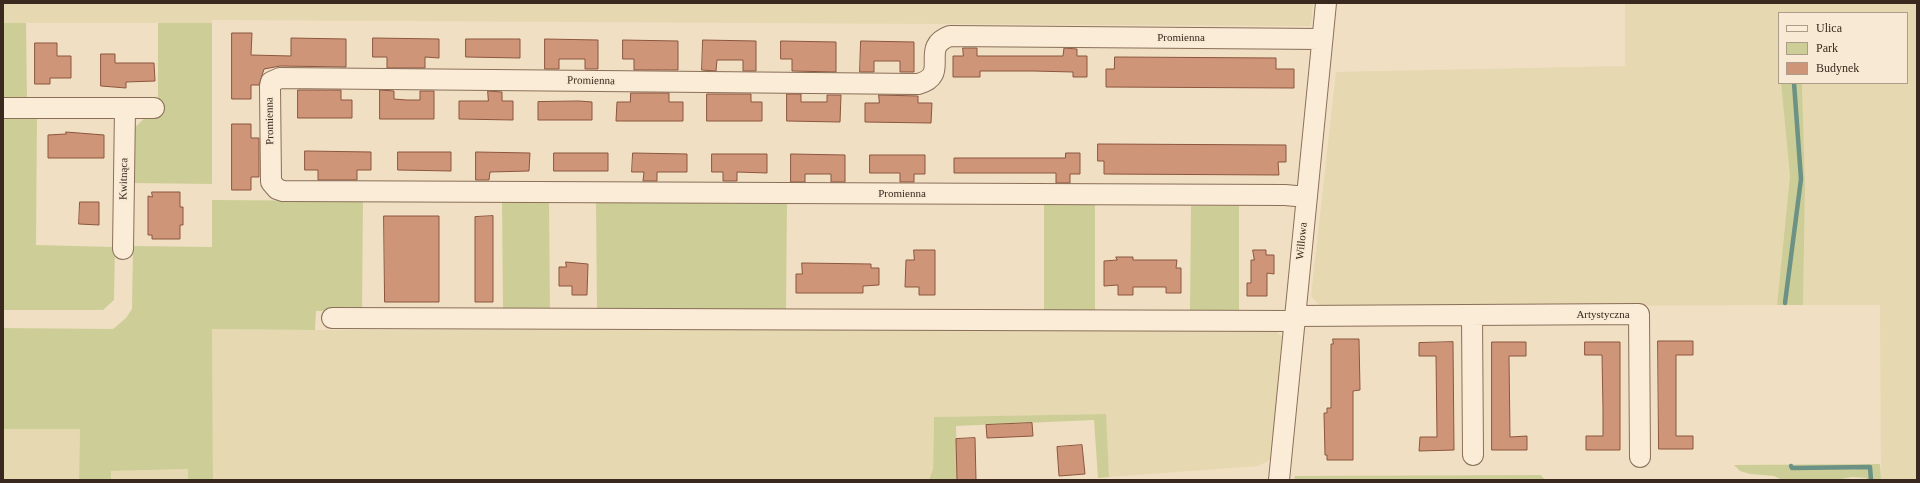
<!DOCTYPE html>
<html>
<head>
<meta charset="utf-8">
<style>
	body { margin:0 }
	#map { position:relative; width:1920px; height:483px; overflow:hidden; background:#f0dfc3; font-family:"Times New Roman",serif }
	canvas { display:block }
	.frame { position:absolute; inset:0; border:4px solid #3a291e; pointer-events:none }
	.legend { position:absolute; left:1778px; top:12px; width:130px; height:72px; box-sizing:border-box; background:#f7e9d3; border:1px solid #ab9c8b; margin:0; padding:5px 7px; list-style:none; font-size:12px; color:#3a291e }
	.legend li { display:flex; align-items:center; gap:8px; height:20px }
	.legend b { width:20px; border:1px solid #ab9c8b }
</style>
</head>
<body>
<div id="map">
<canvas width="1920" height="483"></canvas>
<div class="frame"></div>
<ul class="legend">
<li><b style="height:5px;background:#faecd7"></b>Ulica</li>
<li><b style="height:11px;background:#cdce97"></b>Park</li>
<li><b style="height:11px;background:#cf9578"></b>Budynek</li>
</ul>
</div>
<script>
const ctx = document.querySelector('canvas').getContext('2d');
ctx.lineJoin = 'round';
function paint(path, color) { ctx.fillStyle = color; ctx.fill(path, 'evenodd'); }
function strokePath(path, color, width, dash) { ctx.strokeStyle = color; ctx.lineWidth = width; ctx.lineCap = dash ? 'butt' : 'round'; ctx.setLineDash(dash || []); ctx.stroke(path); }
function drawText(font, color, halo, rows, align = 'center') {
  ctx.font = font + ' "Times New Roman",serif'; ctx.lineWidth = 3; ctx.setLineDash([]); ctx.textBaseline = 'middle'; ctx.strokeStyle = halo; ctx.fillStyle = color; for (const [text, x, y, turn = 0] of rows) {
    ctx.save(); ctx.translate(x, y); ctx.rotate((+turn || 0) * Math.PI / 180); ctx.textAlign = isNaN(turn) ? turn : align; if (halo) ctx.strokeText(text, 0, 0); ctx.fillText(text, 0, 0); ctx.restore();
  }
}
const farmland = new Path2D(`
	M3,3H1313L1311,26L212,20V23H3Z
	M1625,3H1917V480H1881L1880,305H1803L1805,188L1802,83H1907V13H1779V83H1781L1790,176L1777,305L1321,307L1311,296L1336,72L1625,66Z
	M212,329L315,330L1274,329L1282,337L1272,459L1258,466L1109,477L1105,414L934,417L933,469L929,480H213Z
	M3,429H80L79,480H3Z
	M188,469V480H111V471Z`);
const green = new Path2D(`
	M3,23H26L27,99H3Z
	M158,23H212V184L133,183L134,128L145,118L158,117Z
	M1781,83H1802L1805,188L1803,305H1777L1790,176Z
	M3,117H37L36,245L115,247L114,300L103,310H3Z
	M212,200L363,201L362,311H316L315,330L212,329L213,480H188V469L111,471V480H79L80,429H3V328L113,329L126,318L132,309L133,246L212,247Z
	M502,201L549,202L550,311H503Z
	M596,202L787,204L786,311H597Z
	M1044,205H1095V311H1044Z
	M1191,206H1239V311H1190Z
	M1106,414L1109,477L1098,478L1094,420L956,426L957,480H929L933,469L934,417Z
	M1880,464L1881,480H1866V478L1852,477L1836,480H1782L1774,476L1750,474L1740,471L1734,465Z
	M1541,475L1545,480H1294L1295,476Z`);
const stream = new Path2D(`
	M1785,303L1801,179L1794,83
	M1791,466L1792,468L1870,467L1871,480`);
const building = new Path2D(`
	M232,33H252L251,55L291,56V38L346,39V67L280,66L264,69L259,85H251V99H232Z
	M373,38L439,39V58L425,57V68H387V57H373Z
	M466,39H520V58L466,57Z
	M545,39L598,40V69H585V59H559V69H545Z
	M623,40L678,41V70H634V59H623Z
	M703,40L756,41V71H743V60H717L716,71L702,70Z
	M781,41L836,42V72L792,71V59H781Z
	M861,41L914,42V72H900V61H874V72H860Z
	M35,43H57V56H71V78H50V84H35Z
	M963,48H977V56H1063L1064,48L1077,49V56H1087V77H1073V72L1033,71H980V77H953V56H963Z
	M101,54H115V63H154L155,81L126,82V88L101,86Z
	M1115,57L1276,58V69H1294V88L1106,87V69H1114Z
	M298,90H341V100H352V118H298Z
	M380,90L394,91V99L407,100H420V91H434V119H380Z
	M488,91L502,92V101H513V120L459,119V101H488Z
	M631,93H669V102H683V121H616L617,102H630Z
	M707,94H751V102H762V121H707Z
	M787,94H801V102H827V95H841L840,122L787,121Z
	M879,95L918,96V103H932L931,123L865,122V103H879Z
	M579,101L592,102V120H538V102Z
	M232,124H251V138H259V177H251V190H232Z
	M66,132L104,135V158H48V135L66,134Z
	M1098,144L1286,145V162H1278L1279,175L1104,174V161H1098Z
	M305,151L371,152V170H357V180H318V170H305Z
	M398,152H451V171L398,170Z
	M476,152L530,153L529,171L490,172L489,180H476Z
	M554,153H608V171H554Z
	M633,153L687,154V172H657V181H643L644,172H632Z
	M1066,153H1080V174H1070V183H1056V173H954V158H1065Z
	M712,154H767V173L737,172V181H723V172H712Z
	M791,154L845,155V182H831V174H805V182H791Z
	M870,155H925V174H914V182H900V173H870Z
	M152,192H180V207H183V225H180V239H152V235H148V196L152,197Z
	M80,202H99V225L79,224Z
	M384,216H439V302H385Z
	M493,216V302H475V217Z
	M914,250H935V295H919V287H905L906,260H914Z
	M1253,250H1266V255H1274V274L1267,273V296H1247V283H1251V260H1254Z
	M1116,257H1133V260H1177L1176,268H1181V293H1166V287H1133V295H1118V285L1104,286V261L1117,260Z
	M566,262L588,264L587,295H572V286H559V267H566Z
	M802,263L871,264V268H879V285L863,286V293H796V274H802Z
	M1333,339H1359L1360,390L1353,391V460H1327V455H1325L1324,413H1327V408H1331V344H1333Z
	M1658,341H1693V355H1676V436H1693V449H1659Z
	M1453,342L1454,450L1419,451L1420,437H1437L1436,356H1419V343Z
	M1492,342H1526V356H1509L1510,437L1527,436V450H1492Z
	M1585,342H1620V450H1586V436H1603V409L1602,355H1585Z
	M1032,423L1033,436L987,438L986,425Z
	M975,438L976,480H957L956,439Z
	M1082,445L1085,474L1059,476L1057,447Z`);
const minor = new Path2D(`
	M3,108H154
	M1307,197L1285,195L283,191L277,189L271,182L270,86L271,82L280,78L918,84C952,75 918,47 950,36L1322,39
	M123,249L125,108
	M1472,315L1473,455
	M1294,316L1639,314L1640,457
	M332,318L1294,321
	M1279,480L1326,3`);
const streetNames = [
	["Promienna",1181,38],
	["Promienna",591,81,1],
	["Promienna",270,121,-91],
	["Kwitnąca",124,179,-89],
	["Promienna",902,194],
	["Willowa",1302,241,-84],
	["Artystyczna",1603,315]
];
paint(farmland, '#e6d8b0');
paint(green, '#cdce97');
strokePath(stream, '#6c9185', 4.5);
paint(building, '#cf9578');
strokePath(building, '#8b563e', 1);
strokePath(minor, '#8b6f59', 22);
strokePath(minor, '#faecd7', 20);
drawText('11px', '#3a291e', '#f7e9d3', streetNames);
</script>
</body>
</html>
